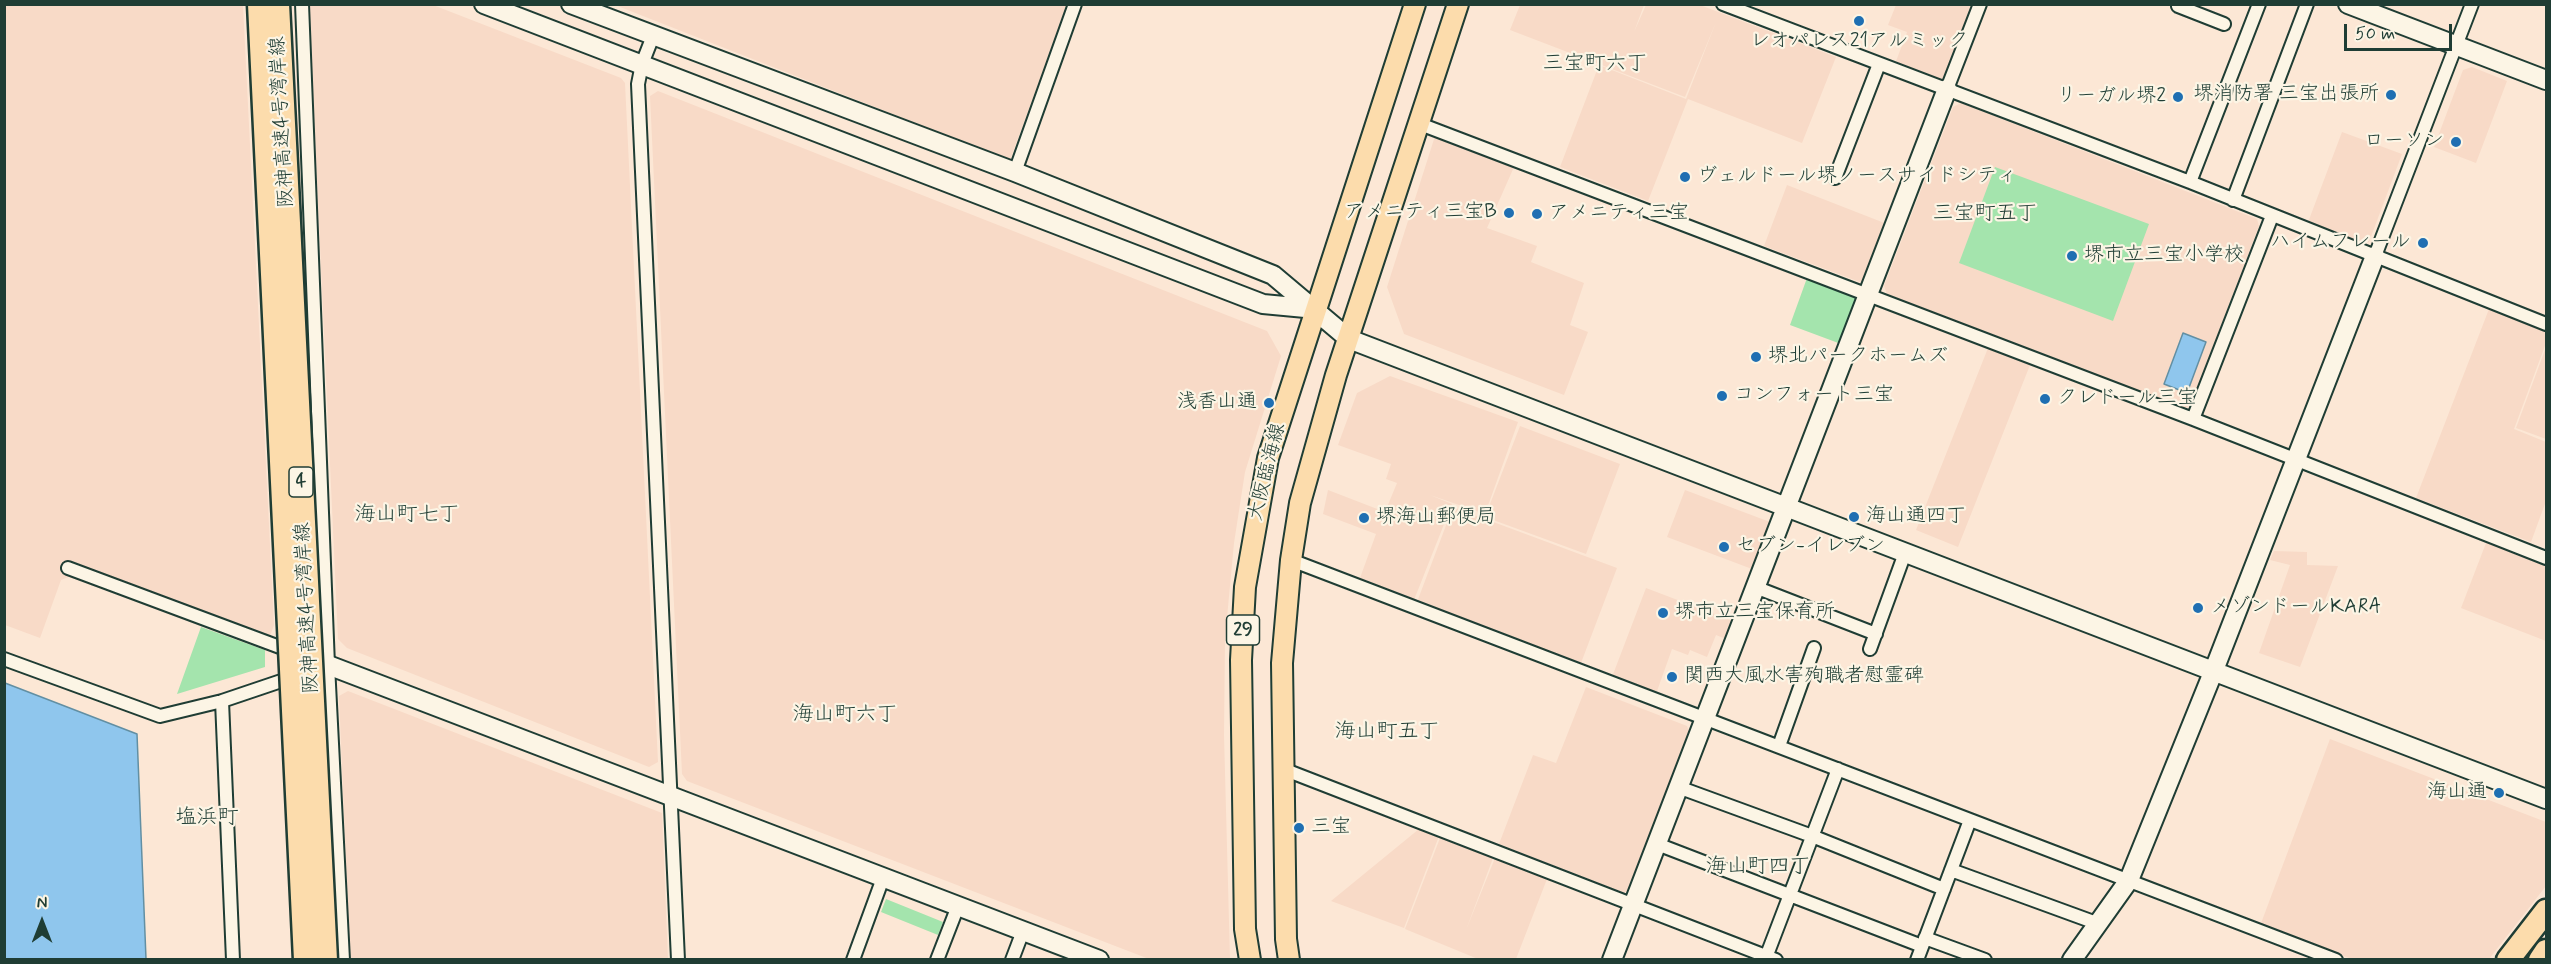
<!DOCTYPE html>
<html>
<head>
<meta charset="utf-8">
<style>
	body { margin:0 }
	#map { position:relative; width:2551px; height:964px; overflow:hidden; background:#fce7d5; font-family:Mynerve,sans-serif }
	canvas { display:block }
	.frame { position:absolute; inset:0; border:6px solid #1f3d34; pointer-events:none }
	.north { position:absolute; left:12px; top:892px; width:60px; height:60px; -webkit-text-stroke:4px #fcf5e5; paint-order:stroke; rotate:0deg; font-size:16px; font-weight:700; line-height:24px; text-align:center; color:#1f3d34 }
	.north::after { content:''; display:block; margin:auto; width:21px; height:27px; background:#1f3d34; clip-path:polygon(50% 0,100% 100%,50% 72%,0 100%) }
	.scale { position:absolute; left:2344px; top:24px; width:108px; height:27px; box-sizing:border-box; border:3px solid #1f3d34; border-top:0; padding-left:8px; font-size:18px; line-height:21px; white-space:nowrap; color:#1f3d34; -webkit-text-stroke:4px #fcf5e5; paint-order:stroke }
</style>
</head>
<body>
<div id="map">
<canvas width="2551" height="964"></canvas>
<div class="frame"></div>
<div class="north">N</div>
<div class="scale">50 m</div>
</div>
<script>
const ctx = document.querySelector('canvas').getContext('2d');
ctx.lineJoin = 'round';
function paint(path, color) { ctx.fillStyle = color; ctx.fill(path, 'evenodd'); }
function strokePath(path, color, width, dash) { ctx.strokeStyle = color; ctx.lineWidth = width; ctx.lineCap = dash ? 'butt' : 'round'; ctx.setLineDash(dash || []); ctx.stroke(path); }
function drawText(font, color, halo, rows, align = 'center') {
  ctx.font = font + ' Mynerve,"Klee One",sans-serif'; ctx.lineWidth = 4.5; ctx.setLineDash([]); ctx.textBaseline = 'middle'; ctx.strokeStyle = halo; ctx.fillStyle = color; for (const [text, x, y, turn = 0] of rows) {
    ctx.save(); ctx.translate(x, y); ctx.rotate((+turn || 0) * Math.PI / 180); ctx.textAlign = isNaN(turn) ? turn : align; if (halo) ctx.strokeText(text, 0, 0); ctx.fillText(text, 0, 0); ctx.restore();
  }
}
const built = new Path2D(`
	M4,5H243L274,625L265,650L71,576L61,580L40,638L5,625Z
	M309,5H433L621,78L625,83L658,762L649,767L347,648L338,639Z
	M615,5H1067L1010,160Z
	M1520,5H1644L1634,32L1646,5H1700L1836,57L1802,143L1688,99L1648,201L1560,167L1599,65L1686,99L1716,22L1685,97L1510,30Z
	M1896,5H1975L1948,78L1940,80L1895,64L1907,32L1888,25Z
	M2472,67L2507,81L2476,163L2434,147L2463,70Z
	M658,91L1267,331L1281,356L1245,472L1234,543L1225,639L1224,735L1230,959H1149L687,781L682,774L650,96Z
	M1961,103L2257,219L2259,226L2191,405L2184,408L1887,294L1884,286L1953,107Z
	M2342,132L2402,154L2369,242L2360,244L2307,225Z
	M1435,136L1514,167L1487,228L1537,246L1531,262L1584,283L1570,325L1588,332L1564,395L1404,334L1387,287Z
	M1787,185L1887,224L1866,279L1860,282L1764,246Z
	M2489,309L2546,331V343L2514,429L2546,442V501L2531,542L2416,498Z
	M2546,347V439L2516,428Z
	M1988,348L2030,365L1958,547L1916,530Z
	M1390,376L1518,422L1485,514L1430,495L1452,504L1414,600L1360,578L1376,534L1323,514L1328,490L1385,512L1397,483L1386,479L1391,464L1338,445L1357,393Z
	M1520,426L1620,464L1586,554L1485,517Z
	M1685,490L1770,522L1752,569L1667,537Z
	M1453,507L1617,568L1581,663L1417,602Z
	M2486,543L2546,566V641L2461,608Z
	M2274,551L2307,552V565L2338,566L2300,667L2259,653L2290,565L2270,560Z
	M1646,588L1733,621L1726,639L1716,635L1707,657L1690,650L1688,655L1672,649L1656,694L1612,677Z
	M1586,687L1687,726L1690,734L1631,889L1624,893L1499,844L1533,755L1556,763Z
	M348,691L662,813L668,959H350L339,696Z
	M2330,739L2546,822V886L2489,959H2352L2260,926Z
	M1419,829L1439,836L1404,928L1331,901Z
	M1440,838L1493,858L1466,930L1495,858L1547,879L1516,959H1478L1405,929Z`);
const green = new Path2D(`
	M1995,167L2149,224L2113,321L1959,263Z
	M1807,278L1854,296L1857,302L1841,344L1790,325Z
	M201,627L265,650V667L177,694Z
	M886,899L943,922L938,935L881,912Z`);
const water = new Path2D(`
	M2183,333L2206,342L2187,393L2164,384Z
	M5,683L137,734L146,959H5Z`);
const street = new Path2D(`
	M302,4L328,665L343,960
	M1723,4L2190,182L2546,324
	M2179,4L2178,6L2224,24
	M653,36L642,64L638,84L678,960
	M1947,89L1980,4
	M1420,124L2193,419L2546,558
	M1015,172L1075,4
	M1835,178L1879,64
	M2190,182L2259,4
	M2233,200L2307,4
	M2375,256L2472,4
	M2193,419L2272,216
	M1291,560L2336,960
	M68,568L293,652
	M1755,587L1876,634
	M1870,649L1905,553
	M4,659L160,716L222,701L296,676
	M222,701L233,960
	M1779,746L1814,648
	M1283,769L1776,960
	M1678,787L1812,836L1944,889
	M1657,844L1922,946
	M1951,870L2099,924
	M1925,938L1985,960
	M853,960L883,878
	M937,960L958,906
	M1012,960L1023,931
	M1765,960L1838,769
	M1917,960L1970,820`);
const secondary = new Path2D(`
	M484,4L1263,304L1316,309
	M571,4L1015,172L1273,275L1349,339L2546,799
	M2348,4L2546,80
	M328,665L1099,960
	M1612,960L1947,89
	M2072,960L2129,880L2214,670L2375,256`);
const primary = new Path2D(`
	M1250,960L1245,929L1241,660L1245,587L1268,458L1415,4
	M1289,960L1286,939L1282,663L1291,560L1300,503L1336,375L1458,4`);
const highway = new Path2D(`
	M2508,960L2546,911
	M2540,960L2546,951`);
const highwayBridge = new Path2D(`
	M259,4L305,960
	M278,4L326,960`);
const markers = [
	[1859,21,6,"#1f6fb2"],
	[2391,95,6,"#1f6fb2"],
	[2178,97,6,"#1f6fb2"],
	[2456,142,6,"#1f6fb2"],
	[1685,177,6,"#1f6fb2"],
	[1509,213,6,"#1f6fb2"],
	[1537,214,6,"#1f6fb2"],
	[2423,243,6,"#1f6fb2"],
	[2072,256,6,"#1f6fb2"],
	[1756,357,6,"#1f6fb2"],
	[1722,396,6,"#1f6fb2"],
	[2045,399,6,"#1f6fb2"],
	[1269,403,6,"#1f6fb2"],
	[1854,517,6,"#1f6fb2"],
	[1364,518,6,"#1f6fb2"],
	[1724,547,6,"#1f6fb2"],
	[2198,608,6,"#1f6fb2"],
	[1663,613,6,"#1f6fb2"],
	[1672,677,6,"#1f6fb2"],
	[2499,793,6,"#1f6fb2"],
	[1299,828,6,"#1f6fb2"]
];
const shields = [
	[301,482,24],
	[1243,630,33]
];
const shieldNames = [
	["4",301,482],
	["29",1243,630]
];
const poiNames = [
	["レオパレス21アルミック",1859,42,"center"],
	["堺消防署 三宝出張所",2379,95,"right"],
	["リーガル堺2",2166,97,"right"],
	["ローソン",2444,142,"right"],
	["ヴェルドール堺ノースサイドシティ",1697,177],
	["アメニティ三宝B",1497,213,"right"],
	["アメニティ三宝",1549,214],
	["ハイムフレール",2411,243,"right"],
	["堺市立三宝小学校",2084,256],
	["堺北パークホームズ",1768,357],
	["コンフォート三宝",1734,396],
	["クレドール三宝",2057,399],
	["浅香山通",1257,403,"right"],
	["海山通四丁",1866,517],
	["堺海山郵便局",1376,518],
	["セブン-イレブン",1736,547],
	["メゾンドールKARA",2210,608],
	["堺市立三宝保育所",1675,613],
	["関西大風水害殉職者慰霊碑",1684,677],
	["海山通",2487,793,"right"],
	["三宝",1311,828]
];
const streetNames = [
	["阪神高速4号湾岸線",283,122,-93],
	["大阪臨海線",1268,472,-76],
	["阪神高速4号湾岸線",308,608,-93]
];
const neighbourhoodNames = [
	["三宝町六丁",1595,65],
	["三宝町五丁",1985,215],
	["海山町七丁",407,516],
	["海山町六丁",845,716],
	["海山町五丁",1387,733],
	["塩浜町",207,819],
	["海山町四丁",1758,868]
];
paint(built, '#f8dac7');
paint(green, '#a4e4ad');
paint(water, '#8fc6ed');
strokePath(water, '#628fa3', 1.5);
strokePath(street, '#1f3d34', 16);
strokePath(secondary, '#1f3d34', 22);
strokePath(primary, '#1f3d34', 24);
strokePath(highway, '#1f3d34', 27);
strokePath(street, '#fcf5e5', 12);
strokePath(secondary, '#fcf5e5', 18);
strokePath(primary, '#fcdcac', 20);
strokePath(highway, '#fcdcac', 22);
strokePath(highwayBridge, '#1f3d34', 27, []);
strokePath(highwayBridge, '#fcdcac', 22);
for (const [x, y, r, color] of markers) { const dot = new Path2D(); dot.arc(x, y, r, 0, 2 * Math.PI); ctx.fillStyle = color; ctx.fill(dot); strokePath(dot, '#fcf5e5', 2); }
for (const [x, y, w] of shields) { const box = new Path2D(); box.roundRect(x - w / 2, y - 15, w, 30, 4.5); ctx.fillStyle = '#fcf5e5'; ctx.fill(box); strokePath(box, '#1f3d34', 1.5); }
drawText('bold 18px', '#1f3d34', null, shieldNames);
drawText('20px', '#1f3d34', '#fcf5e5', poiNames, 'left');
drawText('20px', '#1f3d34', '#fcf5e5', streetNames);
drawText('21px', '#1f3d34', '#fcf5e5', neighbourhoodNames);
</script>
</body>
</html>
